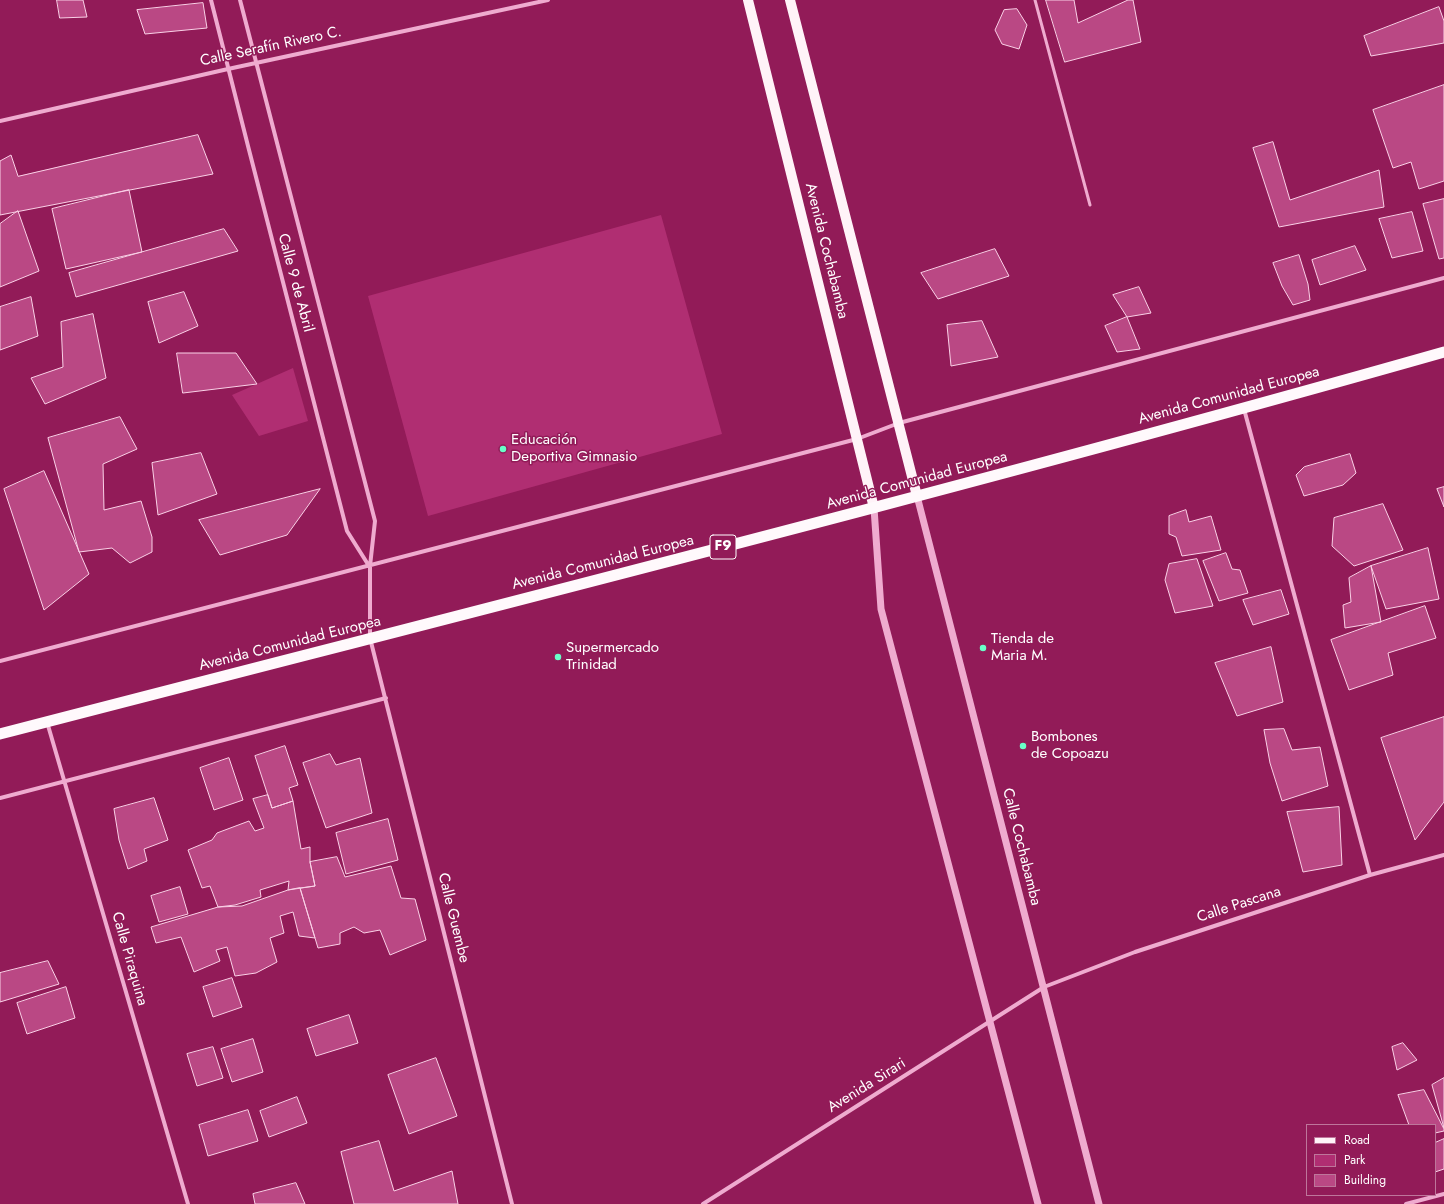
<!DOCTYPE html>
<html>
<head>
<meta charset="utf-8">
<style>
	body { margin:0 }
	#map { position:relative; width:1444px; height:1204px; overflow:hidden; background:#921b58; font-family:Jost,sans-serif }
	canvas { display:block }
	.legend { position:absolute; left:1306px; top:1124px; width:130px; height:72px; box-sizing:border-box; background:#921b58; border:1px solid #be769b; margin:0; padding:5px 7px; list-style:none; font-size:12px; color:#fff }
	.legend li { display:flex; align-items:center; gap:8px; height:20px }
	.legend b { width:20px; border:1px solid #be769b }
</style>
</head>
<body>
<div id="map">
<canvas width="1444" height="1204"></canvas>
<ul class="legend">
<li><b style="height:5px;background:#fff3f8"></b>Road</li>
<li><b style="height:11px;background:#b02e72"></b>Park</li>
<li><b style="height:11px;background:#ba4884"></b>Building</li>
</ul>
</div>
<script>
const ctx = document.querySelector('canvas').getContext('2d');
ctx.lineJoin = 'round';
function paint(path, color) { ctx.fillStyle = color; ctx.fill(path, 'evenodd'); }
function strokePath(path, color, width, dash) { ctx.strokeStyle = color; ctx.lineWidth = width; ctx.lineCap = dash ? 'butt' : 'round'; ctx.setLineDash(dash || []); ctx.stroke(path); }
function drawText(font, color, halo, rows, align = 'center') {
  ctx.font = font + ' Jost,sans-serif'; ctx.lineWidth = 3; ctx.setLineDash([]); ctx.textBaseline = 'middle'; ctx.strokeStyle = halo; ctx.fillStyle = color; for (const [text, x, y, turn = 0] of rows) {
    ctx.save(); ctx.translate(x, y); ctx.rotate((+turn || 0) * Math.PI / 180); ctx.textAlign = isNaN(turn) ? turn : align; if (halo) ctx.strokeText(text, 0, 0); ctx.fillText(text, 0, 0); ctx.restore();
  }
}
const green = new Path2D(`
	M661,215L722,434L428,516L368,296Z
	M293,368L308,421L259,436L232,395Z`);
const building = new Path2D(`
	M57,0H83L87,17L60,18Z
	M1046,0H1074L1078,23L1128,0H1133L1141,42L1065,62Z
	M203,3L207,28L145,34L137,10Z
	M1439,7L1444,21V43L1371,56L1364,36Z
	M1017,9L1027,25L1019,49L1002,44L995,30L1004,10Z
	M1444,85V181L1419,189L1411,162L1393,168L1373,110Z
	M198,135L213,174L0,215V161L11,155L18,176Z
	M1273,142L1290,200L1379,170L1384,207L1279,227L1253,148Z
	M129,190L142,252L66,269L52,209Z
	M1444,199V258L1439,259L1423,204Z
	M18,211L39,271L0,287V224Z
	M1412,212L1423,251L1392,258L1379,219Z
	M224,229L238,251L76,297L69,273Z
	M1355,246L1366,270L1320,285L1312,260Z
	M995,249L1009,276L938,299L921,273Z
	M1299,255L1308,284L1310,300L1293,305L1282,286L1273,263Z
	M1139,287L1151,313L1127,317L1113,295Z
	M184,292L198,326L159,343L148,302Z
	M31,297L38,336L0,350V307Z
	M93,314L106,378L45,404L31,378L63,367L61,322Z
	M1127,317L1140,349L1117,352L1105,326Z
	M982,321L998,357L951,366L947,325Z
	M177,353H236L257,384L183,393Z
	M120,417L137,449L103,464L104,510L141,501L152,537V552L130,563L112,548L79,552L48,438Z
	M201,453L217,494L158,515L152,463Z
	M1350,454L1356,473L1343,485L1304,496L1296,475L1304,467Z
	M44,471L89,574L44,610L4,489Z
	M1444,487V507L1437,489Z
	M320,489L287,535L220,555L199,520Z
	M1383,504L1403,550L1354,566L1332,546L1334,518Z
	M1186,510L1189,522L1211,516L1221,550L1182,556L1176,537L1169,534V516Z
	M1428,548L1439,599L1386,609L1371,566Z
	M1226,553L1232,569L1240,570L1248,593L1219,601L1203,561Z
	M1197,559L1213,606L1175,613L1165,580L1169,564Z
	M1371,566L1381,622L1345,628L1343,605L1351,602L1349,578Z
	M1281,590L1289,614L1253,625L1243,600Z
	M1425,606L1436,638L1388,653L1393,675L1349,690L1331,640Z
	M1271,647L1283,702L1237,716L1215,663Z
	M1444,717V802L1415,840L1381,738Z
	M1284,729L1292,750L1320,747L1328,786L1282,801L1270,763L1264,730Z
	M285,746L298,785L289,788L293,801L272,808L255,756Z
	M330,754L336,765L360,758L372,813L326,828L303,763Z
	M229,758L243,800L214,810L200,768Z
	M268,795L272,808L293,801L301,849L310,847V862L315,886L288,890L289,881L260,890L261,897L235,905L218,907L210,886L202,888L188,850L212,840L217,833L249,821L255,831L264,828L253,799Z
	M154,798L168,840L144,849L147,861L128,869L119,840L114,809Z
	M1339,807L1342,865L1303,872L1287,812Z
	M388,819L398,860L346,874L336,833Z
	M337,857L345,877L391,866L401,898L415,899L426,940L390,955L380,930L364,933L354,927L340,933V944L318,948L300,888L315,886L310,862Z
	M180,887L188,914L159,922L151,896Z
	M300,888L315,938L299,936L293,912L280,916L284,933L270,938L277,962L256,973L235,976L227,947L216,950L220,961L194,972L181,937L156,943L151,927L218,907L242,906L288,890Z
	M48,961L59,984L0,1002V973Z
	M232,978L242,1007L213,1017L203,987Z
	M66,987L75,1018L27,1034L17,1003Z
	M349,1015L358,1043L316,1056L307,1029Z
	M253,1039L263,1072L232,1082L221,1049Z
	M1403,1043L1417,1060L1397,1070L1392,1047Z
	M213,1047L223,1078L197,1086L187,1054Z
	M436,1058L457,1116L409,1134L388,1075Z
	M1444,1078V1128L1432,1085Z
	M1424,1090L1444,1129V1131L1435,1133V1125H1409L1398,1095Z
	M297,1097L307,1123L269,1137L260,1111Z
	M248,1110L258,1141L208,1156L199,1125Z
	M1444,1139V1169L1435,1172V1143Z
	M379,1141L394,1191L452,1171L458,1204H354L341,1152Z
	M296,1183L305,1204H255L253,1194Z`);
const service = new Path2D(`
	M1035,0L1090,205`);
const minor = new Path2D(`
	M211,0L248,146L347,531L369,566
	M240,0L375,521L370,566V638L512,1204
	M0,121L228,69L548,0
	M1244,409L1370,875
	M0,661L857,439L899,423L1444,278
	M47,722L188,1204
	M0,798L386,698
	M703,1204L1044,987L1135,952L1370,875L1444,855
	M1406,1204L1444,1194`);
const tertiary = new Path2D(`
	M917,496L1099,1204
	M874,508L881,609L1038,1204`);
const primary = new Path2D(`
	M748,0L874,508
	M790,0L917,496`);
const trunk = new Path2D(`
	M0,734C482,609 965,488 1444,352`);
const markers = [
	[503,449,4,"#69ffc8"],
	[983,648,4,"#69ffc8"],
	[558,657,4,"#69ffc8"],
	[1023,746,4,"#69ffc8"]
];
const shields = [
	[723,547,26]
];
const shieldNames = [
	["F9",723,547]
];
const streetNames = [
	["Calle Serafín Rivero C.",271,47,-12],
	["Avenida Cochabamba",826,251,76],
	["Calle 9 de Abril",295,283,75],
	["Avenida Comunidad Europea",1229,396,-15],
	["Avenida Comunidad Europea",917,481,-15],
	["Avenida Comunidad Europea",603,563,-14],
	["Avenida Comunidad Europea",290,644,-14],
	["Calle Cochabamba",1021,847,76],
	["Calle Pascana",1239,905,-18],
	["Calle Guembe",453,918,76],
	["Calle Piraquina",129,959,74],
	["Avenida Sirari",867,1086,-32]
];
const poiNames = [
	["Educación",511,440],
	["Deportiva Gimnasio",511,457],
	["Tienda de",991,639],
	["Maria M.",991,656],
	["Supermercado",566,648],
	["Trinidad",566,665],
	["Bombones",1031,737],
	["de Copoazu",1031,754]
];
paint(green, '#b02e72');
paint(building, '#ba4884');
strokePath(building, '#fad1e7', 1);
strokePath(service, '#efabcf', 3);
strokePath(minor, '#efabcf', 4);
strokePath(tertiary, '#efabcf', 7);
strokePath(primary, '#fff3f8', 10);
strokePath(trunk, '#fff9fc', 11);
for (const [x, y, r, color] of markers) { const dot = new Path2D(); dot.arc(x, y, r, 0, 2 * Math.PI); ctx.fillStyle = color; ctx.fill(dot); strokePath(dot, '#921b58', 1.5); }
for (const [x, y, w] of shields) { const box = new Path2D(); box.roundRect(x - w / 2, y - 12, w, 24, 3); ctx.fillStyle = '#921b58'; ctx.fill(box); strokePath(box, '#fff', 1); }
drawText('bold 14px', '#fff', null, shieldNames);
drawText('15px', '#fff', '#921b58', streetNames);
drawText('15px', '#fff', '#921b58', poiNames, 'left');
</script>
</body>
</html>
